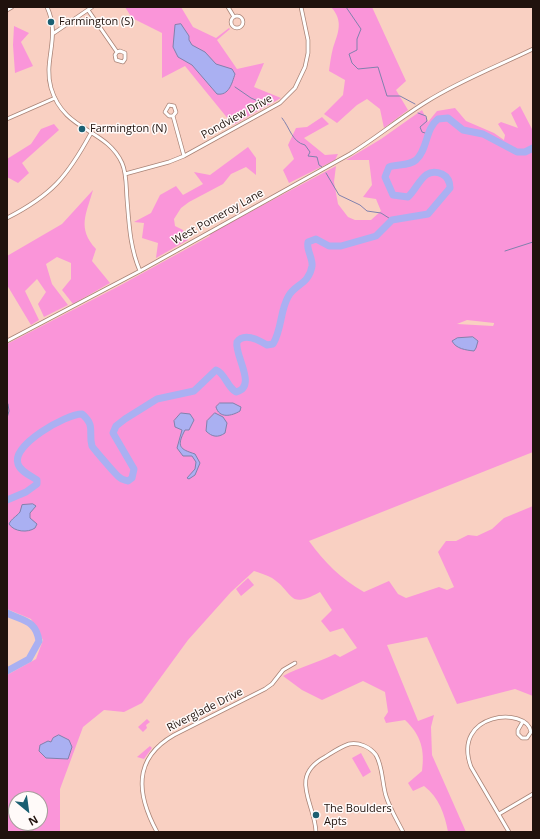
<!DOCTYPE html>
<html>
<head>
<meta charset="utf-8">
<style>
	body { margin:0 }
	#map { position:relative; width:540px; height:839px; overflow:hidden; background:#f9d0c2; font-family:"Open Sans",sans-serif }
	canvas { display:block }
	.frame { position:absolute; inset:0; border:8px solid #20120d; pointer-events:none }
	.north { position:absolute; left:8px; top:791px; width:40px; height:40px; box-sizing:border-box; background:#fffaf9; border:1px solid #a69d9b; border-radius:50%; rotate:151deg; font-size:11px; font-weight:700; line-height:16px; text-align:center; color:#20120d }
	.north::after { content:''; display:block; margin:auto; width:14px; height:18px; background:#1b5f72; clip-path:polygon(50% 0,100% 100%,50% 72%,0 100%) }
</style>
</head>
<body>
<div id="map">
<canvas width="540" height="839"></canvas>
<div class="frame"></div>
<div class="north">N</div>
</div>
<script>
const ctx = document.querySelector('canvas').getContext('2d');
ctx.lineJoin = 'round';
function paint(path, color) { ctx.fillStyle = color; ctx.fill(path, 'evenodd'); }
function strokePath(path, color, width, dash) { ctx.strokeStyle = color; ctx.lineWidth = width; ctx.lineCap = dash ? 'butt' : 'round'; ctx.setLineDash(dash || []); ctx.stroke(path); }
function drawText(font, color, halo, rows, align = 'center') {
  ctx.font = font + ' "Open Sans",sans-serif'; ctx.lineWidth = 3; ctx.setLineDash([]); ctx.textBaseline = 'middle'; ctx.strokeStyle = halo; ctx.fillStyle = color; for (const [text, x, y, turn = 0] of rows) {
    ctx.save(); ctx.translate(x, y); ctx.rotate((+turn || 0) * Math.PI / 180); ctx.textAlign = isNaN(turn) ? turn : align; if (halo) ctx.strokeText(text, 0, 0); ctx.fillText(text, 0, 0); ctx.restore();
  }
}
const green = new Path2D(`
	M125,7H181L193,27L216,38L229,28L230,29L217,40L237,69L264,63L254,87L281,98L233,125L185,66L162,78V33L132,18Z
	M331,7H372L406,81L396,90L408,110L384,128L380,109L367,99L357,105L337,123L324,114L343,95L345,80L329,71C330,63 331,56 333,48C338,33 344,21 331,7Z
	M14,26L29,33L21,42L33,66L15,73L13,45Z
	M520,106L533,131V452L309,541C325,563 340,578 364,592L389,581L398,594L406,598L439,587L447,590L454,587L438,552L446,541H456L468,535L477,536L492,529L504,518L533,506V696L515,689L457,704L427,637L387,645L418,721L434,715L431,727L432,755L466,832H448C445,815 439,797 424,786L413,791L408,783L422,771C425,750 421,735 405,720L386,723L384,718L388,712L385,692L363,681L322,700L302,690L283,676C300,667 317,663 335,654L340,657L357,648L343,628L330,632L321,621L332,610L320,592C287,610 295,593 272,578C267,575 260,573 254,571L231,592L188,640L142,703L124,712L104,710L83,727L60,789V832H7V675L36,659L43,640L31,619L7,609V344L119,286L210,236L209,234L336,166L334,182L338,204L348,217L355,220H371L381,211L376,199L363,197L372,185L369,160H346L381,139L422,110L428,122L437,111L455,108L466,121L494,133L504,140L505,135L498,124L501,122L518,128L511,113ZM467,320L494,323V324L493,326L457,324ZM16,799H40V823H16Z
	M322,117L329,124L304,138L325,155L338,154L335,160L289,183L283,170L294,159L288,145L296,128L307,127Z
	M54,124L59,130L22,163L29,173L18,183L7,177V159L31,144L41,129Z
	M248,147L256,158V175L246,167L231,174L223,184L189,202L181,208L174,219L175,226L183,230L188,240L156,258L158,243L142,238L144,223L134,222L151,213L160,195L176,186L183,195L203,184L194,172L210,175Z
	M93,190C86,215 77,228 96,249L92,261L110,283L73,304L62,290L71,279V263L57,257L46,264L52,284L68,305L44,317L38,304L46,292L37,279L25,291L39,320L31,325L7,285V256L62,224Z
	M248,578L254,585L241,596L236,589Z
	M147,719L150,722L146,725L147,728L143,732L138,727Z
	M150,746L152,748L144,759L137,757Z
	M361,753L371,772L363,777L352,758Z`);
const water = new Path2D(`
	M181,24L189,36V40L192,45L205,52L216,64L232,69L235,74C232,83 229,96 217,94L192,65L178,57L173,47L175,25Z
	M473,337L478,341L476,348L474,351C466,350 456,349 452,341L457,338Z
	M220,403H233L241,407L240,411C232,416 219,419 216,407Z
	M181,413L190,414L194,420L189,430H185C176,447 180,449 195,454L200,463L195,475L189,479L187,478L195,469L196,462L192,456H183L177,448L182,430L175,427L174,421Z
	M215,413L223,417L227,423L225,433C218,438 212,437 206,431L207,421Z
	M33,504L36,506L30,513V518L37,524L35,528C28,533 14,532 9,524C12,518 16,517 20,512L22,505Z
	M59,735L69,740L72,747L68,759L46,758L39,751L40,745L48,741L51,742L53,738Z`);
const stream = new Path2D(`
	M346,7L361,29L357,39V50L349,54L352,63L358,69L378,67L387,96H400L415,104
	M235,87L251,98L267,105
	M418,113L426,116L427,121L420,127L422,132L428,134
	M282,118C290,128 292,142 305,145L310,152L308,156L317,157L319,165L322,167
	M326,173L339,195L360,205L367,211L381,213L392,220
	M505,251L533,242
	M7,418L9,411L8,404`);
const river = new Path2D(`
	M7,500L26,492L37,484V480C31,476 20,471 18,464C11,445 66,414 82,414C96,426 88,432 92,446C93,448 116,475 119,477C122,480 125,480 128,481L132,478L134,469L113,433L116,426L125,419L157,399L194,391L216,370C225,373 227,387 236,392C258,387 234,355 237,342C244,332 259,340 267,345L273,344C282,329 280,311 288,297C294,284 309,285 312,266C313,258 306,250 308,242L316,239L329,246H341L376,236L392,220L428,214L450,188C450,182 448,177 442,174C423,166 419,187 408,197L393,195L385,177L389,167C397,164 409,166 416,160C428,149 425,129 438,119L448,118L463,130L483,134L517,152H525L533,148
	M7,613C23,621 36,620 39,641L29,659L7,671`);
const minor = new Path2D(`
	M47,7C61,37 43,60 51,88C64,132 106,128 122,163C127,174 126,188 127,199C129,224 130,248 140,271
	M228,7L234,17
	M7,10L12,7
	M88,10L117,52L115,55L116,60L123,62L125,59V53L120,51L117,52
	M231 22a6 6 0 1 1 12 0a6 6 0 1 1-12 0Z
	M54,33L92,7
	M173,116H169L165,112L169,105L174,106L176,112L173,116L184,156
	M7,119L55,98
	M125,174L169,162L184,156L280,103L295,88L305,67L308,53V40L301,7
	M7,218C52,195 67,177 91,133
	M7,341L140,271L350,154C376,138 400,118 426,102C459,81 498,66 533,49
	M499,814L533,794
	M157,832C137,795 132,759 174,735L265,689L272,684L283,670L295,663
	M316,832C315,803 288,777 325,757C333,752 340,747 349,744C359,742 370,747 376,755C383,767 382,783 386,796C390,809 397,820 403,832
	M509,832L471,767C451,712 527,706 531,732L527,738H522L518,734V730L522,723`);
const markers = [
	[51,22,4,"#1b5f72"],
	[82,129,4,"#1b5f72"],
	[316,815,4,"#1b5f72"]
];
const poiNames = [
	["Farmington (S)",59,22],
	["Farmington (N)",90,129],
	["The Boulders",324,809],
	["Apts",324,822]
];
const streetNames = [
	["Pondview Drive",237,117,-29],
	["West Pomeroy Lane",218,217,-29],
	["Riverglade Drive",205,710,-27]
];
paint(green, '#fa95d9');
paint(water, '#aab0f2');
strokePath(water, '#8181ad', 1);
strokePath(stream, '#8181ad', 1);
strokePath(river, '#aab0f2', 7);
strokePath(minor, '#a98376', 4.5);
strokePath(minor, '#fff', 3);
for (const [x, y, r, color] of markers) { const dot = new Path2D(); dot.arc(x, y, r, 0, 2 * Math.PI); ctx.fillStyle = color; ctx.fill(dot); strokePath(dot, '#fffaf9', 1.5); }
drawText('11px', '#20120d', '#fffaf9', poiNames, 'left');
drawText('11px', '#20120d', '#fffaf9', streetNames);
</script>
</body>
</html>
